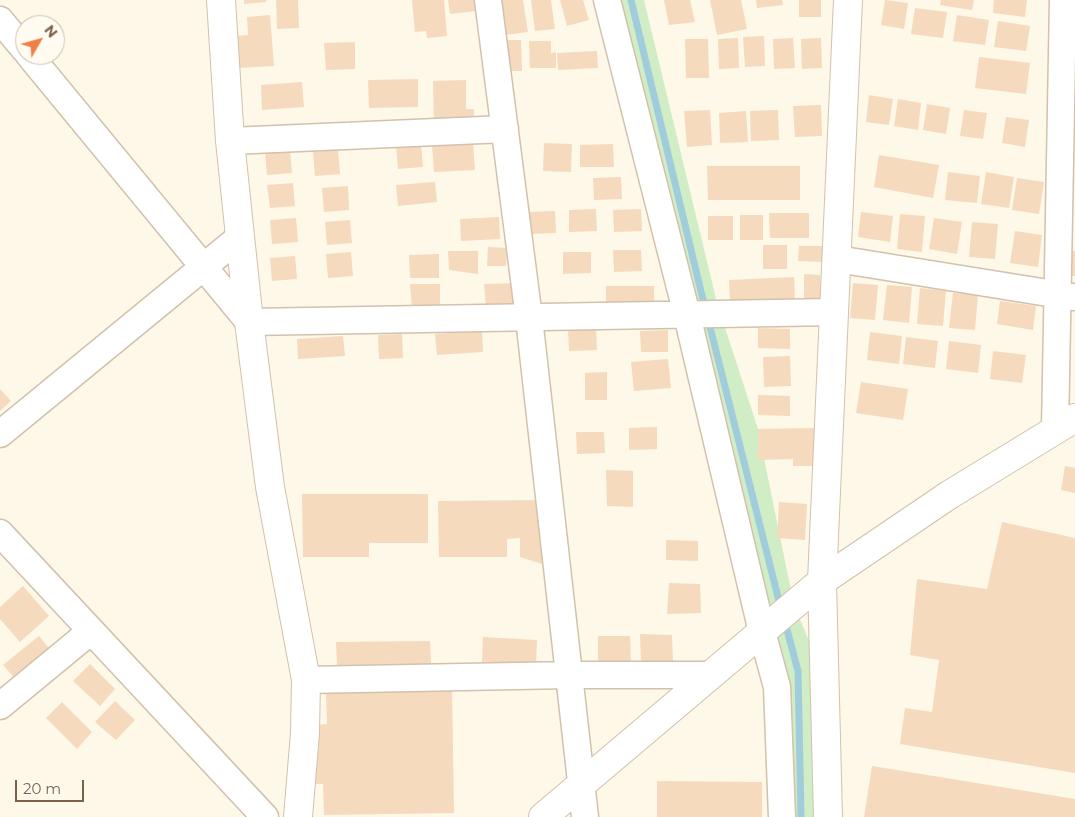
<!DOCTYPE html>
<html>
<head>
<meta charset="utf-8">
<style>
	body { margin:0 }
	#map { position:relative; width:1075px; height:817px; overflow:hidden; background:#fef8e8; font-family:Montserrat,sans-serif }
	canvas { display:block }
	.north { position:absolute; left:15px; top:15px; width:50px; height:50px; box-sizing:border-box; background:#fffbf0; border:1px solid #cabdad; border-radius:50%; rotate:52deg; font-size:14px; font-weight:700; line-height:20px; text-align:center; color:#7b6149 }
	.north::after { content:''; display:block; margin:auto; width:18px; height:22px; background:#ef7f46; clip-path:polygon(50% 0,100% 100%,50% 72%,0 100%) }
	.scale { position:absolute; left:15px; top:780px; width:69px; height:22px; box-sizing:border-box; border:2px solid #7b6149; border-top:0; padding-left:6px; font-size:15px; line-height:18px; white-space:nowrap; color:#7b6149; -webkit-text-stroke:4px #fffbf0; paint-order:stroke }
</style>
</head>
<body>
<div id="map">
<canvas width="1075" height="817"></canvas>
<div class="north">N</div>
<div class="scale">20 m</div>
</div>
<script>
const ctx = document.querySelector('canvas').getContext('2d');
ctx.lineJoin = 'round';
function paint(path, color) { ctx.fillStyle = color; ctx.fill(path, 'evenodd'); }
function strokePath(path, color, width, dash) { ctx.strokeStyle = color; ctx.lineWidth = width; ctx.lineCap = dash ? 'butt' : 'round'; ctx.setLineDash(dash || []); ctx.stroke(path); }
const green = new Path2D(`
	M609,0H644L717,303L758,429L794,605L812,648L826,817H782L777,687Z`);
const stream = new Path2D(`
	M631,0L705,308
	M708,319L781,609
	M785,622L798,671L801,817`);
const building = new Path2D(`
	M244,0H266V2L244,4Z
	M276,0H298L299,28L277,29Z
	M412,0H444L447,36L427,38L426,31L415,32Z
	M448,0H475L477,11L450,14Z
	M500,0H523L528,32L505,35Z
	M531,0H551L555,29L535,31Z
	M560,0H583L589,20L567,26Z
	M664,0H690L695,22L669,25Z
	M710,0H741L747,29L717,35Z
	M756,0H782L783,5L757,8Z
	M799,0H821V17H799Z
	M885,0L908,3L904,29L881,25Z
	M941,0H974L972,10L940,5Z
	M994,0H1027L1025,17L993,13Z
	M915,8L947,12L943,38L911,34Z
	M270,15L274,66L238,68L235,36L248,35L247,17Z
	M957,15L989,20L985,45L953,41Z
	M998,21L1030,26L1026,51L994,47Z
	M764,36L765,66L745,67L743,37Z
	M738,38L739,68L719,69L718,39Z
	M793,38L795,68L774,69L773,39Z
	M821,38L822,68L802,69L801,39Z
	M685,39H708L709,78H686Z
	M506,40H521L522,71H507Z
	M529,41H551V53L556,52V68H530Z
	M355,42V69L326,70L324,43Z
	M597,51L598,68L558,70L557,53Z
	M979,57L1030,63L1026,94L975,88Z
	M418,79V107L369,108L368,80Z
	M466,80V109H474V127H434L433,81Z
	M302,82L304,107L262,110L261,85Z
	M869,95L893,99L889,125L866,122Z
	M898,99L921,103L918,130L894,126Z
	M927,104L950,108L946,134L923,130Z
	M821,105L822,136L795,137L793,106Z
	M710,110L712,145L687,147L684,111Z
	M778,110L779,140L751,141L750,111Z
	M964,110L987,113L983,139L960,136Z
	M746,111L748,142L720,143L719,113Z
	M1006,117L1029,120L1025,147L1002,143Z
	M421,143L423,167L398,169L396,145Z
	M473,143L475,170L434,172L432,145Z
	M544,143L572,144L571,172L543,171Z
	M613,144L614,167H580V145Z
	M290,150L292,173L267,175L265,152Z
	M338,150L340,174L315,176L313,152Z
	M879,155L939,165L933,198L874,187Z
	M707,166H800V200H708Z
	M948,172L980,176L977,203L945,200Z
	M986,172L1014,177L1009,208L981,204Z
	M621,177L622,199L594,200L593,178Z
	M1017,178L1044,182L1039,214L1012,210Z
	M435,182L437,202L398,206L396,185Z
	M293,183L295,206L270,208L267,185Z
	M348,186L349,210L324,212L322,188Z
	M596,209L597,231L569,232V210Z
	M641,209L642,231L614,232L613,210Z
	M555,211L556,233L528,234L527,212Z
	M861,212L893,216L890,242L858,237Z
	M769,213H809V238H770Z
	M900,214L925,216L922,252L897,249Z
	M740,215H763V240H740Z
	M708,216H733V240H708Z
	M499,217L500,239L461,241L460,219Z
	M296,218L298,242L272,244L270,220Z
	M934,218L962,222L957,254L929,249Z
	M350,220L352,243L327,245L325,222Z
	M972,222L998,224L995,259L969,257Z
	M1015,231L1042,235L1038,267L1010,263Z
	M763,245H787V269H763Z
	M799,246H823V262L798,261Z
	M488,247L507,248L506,266H487Z
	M613,250H641L642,271L614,272Z
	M1071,250L1075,251V276H1068Z
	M448,251H478V274L449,270Z
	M351,252L353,276L328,278L326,254Z
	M563,252H591V273L563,274Z
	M439,254V278H410L409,255Z
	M295,256L297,279L272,281L270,258Z
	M804,274L820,275V299H804Z
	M794,277L795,300L730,303L729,280Z
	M515,283V307L486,308L484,284Z
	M853,283L878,285L875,320L850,318Z
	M410,284H440V308H412Z
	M887,285L912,287L909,323L883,320Z
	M606,286H654V306H606Z
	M920,288L946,291L943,326L917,324Z
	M953,293L978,295L975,330L949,328Z
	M1000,301L1036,306L1033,330L997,324Z
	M596,328L597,350L569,351L568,329Z
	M758,328L790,329V349L758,348Z
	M668,330V352H641L640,331Z
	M482,331L483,352L437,355L435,334Z
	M870,332L902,336L899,364L867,360Z
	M402,334L403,358L379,359L378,335Z
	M343,336L345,356L298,359L297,339Z
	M906,337L938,341L935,368L903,364Z
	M949,341L981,345L978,373L946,369Z
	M993,351L1026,355L1022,383L990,379Z
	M790,356L791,386L764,387L763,357Z
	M668,359L671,388L634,391L631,362Z
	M607,372V400H585V373Z
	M861,382L908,389L903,420L856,413Z
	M0,389L11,401L0,411Z
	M758,395L790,396V416L758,415Z
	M657,427V449L629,450V428Z
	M814,428L815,466H793V459L758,460V429Z
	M576,432H604L605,453L577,454Z
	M1065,466L1075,468V493L1061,490Z
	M606,470L633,471V507L607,506Z
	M302,494H428V543H369V557H303Z
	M541,500L542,564L520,557V538L507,539V557H439L438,501Z
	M779,502L807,504L805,540L777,538Z
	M1002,522L1075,538V773L900,744L905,708L932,712L939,660L910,655L917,579L987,589Z
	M666,540L698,541V561L666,560Z
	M669,583L700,584L701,613L667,614Z
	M23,586L49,616L20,642L0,619V607Z
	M640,634L672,635L673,661L641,663Z
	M39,636L52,652L17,681L3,665Z
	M598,636H630L631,661L598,663Z
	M483,637L537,640L536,665L482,662Z
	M430,641L431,664L337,665L336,642Z
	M90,664L115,689L100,706L73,681Z
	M452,687L454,813L324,815L323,784H314L313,725L327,724L326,689Z
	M115,701L135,720L116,740L95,722Z
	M62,702L92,732L77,749L46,718Z
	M872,766L1075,799V817H864Z
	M657,781L762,782V817H657Z`);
const minor = new Path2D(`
	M488,0L529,318L585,817
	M607,0L687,315L762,632L777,687L782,817
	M0,20L25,50
	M29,55L249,322L834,312
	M230,141L505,129
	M837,259L1073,297
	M1055,430L1063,0
	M0,434L240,237
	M0,533L265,817
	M306,680L568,675H711
	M0,706L91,631`);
const tertiary = new Path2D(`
	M221,0L230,141L249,322L270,487L306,680L305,733L298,817
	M543,817L822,581L949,495L1075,418
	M828,817L822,581L848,0`);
paint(green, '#d1edc5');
strokePath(stream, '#a0ccdc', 7);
paint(building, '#f5dabe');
strokePath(minor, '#d2c1ac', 29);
strokePath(tertiary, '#d2c1ac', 30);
strokePath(minor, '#fff', 26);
strokePath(tertiary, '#fff', 28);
</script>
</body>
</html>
